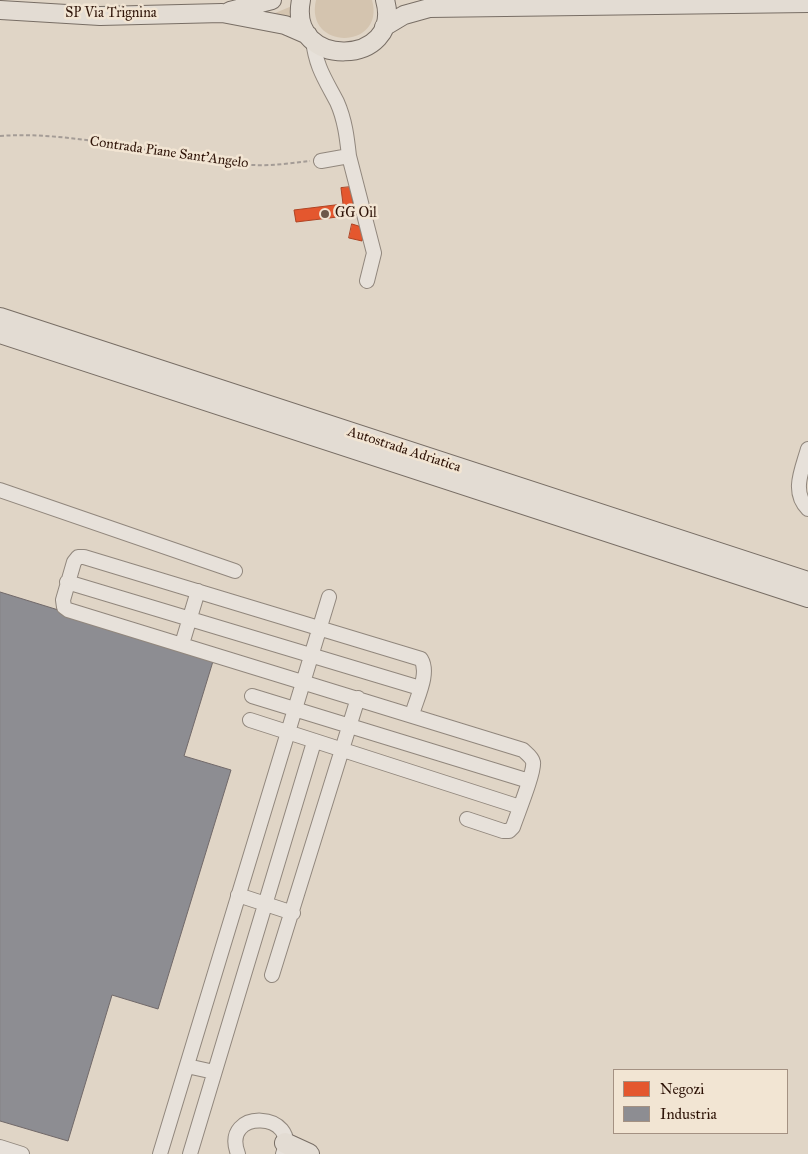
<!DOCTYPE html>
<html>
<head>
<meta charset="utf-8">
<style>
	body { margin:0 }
	#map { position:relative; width:808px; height:1154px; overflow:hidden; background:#e0d5c6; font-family:"IM FELL Great Primer",serif }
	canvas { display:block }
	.legend { position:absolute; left:613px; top:1069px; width:175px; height:65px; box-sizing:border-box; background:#f2e5d3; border:1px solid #a49182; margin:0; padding:6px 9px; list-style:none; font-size:15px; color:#2f1408 }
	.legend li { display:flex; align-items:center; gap:10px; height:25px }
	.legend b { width:25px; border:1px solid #a49182 }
</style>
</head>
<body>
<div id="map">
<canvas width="808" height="1154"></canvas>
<ul class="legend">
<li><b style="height:14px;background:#e4572e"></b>Negozi</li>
<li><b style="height:14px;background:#8d8d92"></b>Industria</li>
</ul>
</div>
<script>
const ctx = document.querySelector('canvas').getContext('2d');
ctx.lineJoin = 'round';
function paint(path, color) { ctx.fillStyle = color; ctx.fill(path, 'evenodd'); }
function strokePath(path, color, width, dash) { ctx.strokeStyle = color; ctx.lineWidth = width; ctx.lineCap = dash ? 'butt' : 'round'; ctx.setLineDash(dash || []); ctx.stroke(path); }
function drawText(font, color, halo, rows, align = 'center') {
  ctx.font = font + ' "IM FELL Great Primer",serif'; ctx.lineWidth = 5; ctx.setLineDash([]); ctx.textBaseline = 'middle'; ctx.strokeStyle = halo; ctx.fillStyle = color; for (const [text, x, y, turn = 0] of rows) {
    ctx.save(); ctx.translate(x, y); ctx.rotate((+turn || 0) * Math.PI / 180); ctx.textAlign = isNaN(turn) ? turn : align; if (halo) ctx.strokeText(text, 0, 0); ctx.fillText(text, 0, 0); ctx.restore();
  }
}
const green = new Path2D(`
	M316,0H372C386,50 304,51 316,0Z
	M292,6L293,20L275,13Z`);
const shops = new Path2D(`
	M351,187L354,215L296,222L294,210L343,204L341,188Z
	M352,224L365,228L362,241L349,238Z`);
const industry = new Path2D(`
	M0,592L214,658L184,756L231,770L158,1009L112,995L68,1141L0,1121Z`);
const path = new Path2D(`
	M0,136C82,130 171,160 253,165C272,166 292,163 310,161`);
const minor = new Path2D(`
	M313,40C316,67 325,79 337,102C345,120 347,138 349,156L321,161
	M349,156L374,253L367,281
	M808,449C802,470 791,492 808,509
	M0,490L235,571
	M67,582L420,688
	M182,644L198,591
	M252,696L529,781
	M412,715C416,699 430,674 421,659L84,557H78L74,562L63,600L64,607L68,610L523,750C526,753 532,757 533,762C535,771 517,815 513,827L509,831H503L467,819
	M250,720L520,807
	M238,895L293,913
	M272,975L358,698
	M187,1066L214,1072
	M0,1147L22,1154
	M160,1154L329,597
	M190,1154L314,742
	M238,1154C220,1107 302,1112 283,1154`);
const major = new Path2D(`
	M301,0C287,71 404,66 385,0
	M0,10L100,16L222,13L285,25L308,35
	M230,11L272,0
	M384,27L404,15L429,8L808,3`);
const highway = new Path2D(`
	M0,318L808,582
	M0,333L808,597
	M285,1143L309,1154`);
const markers = [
	[325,214,5,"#6d584a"]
];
const streetNames = [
	["SP Via Trignina",111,14],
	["Contrada Piane Sant'Angelo",169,153,8],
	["Autostrada Adriatica",404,450,18]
];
const poiNames = [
	["GG Oil",335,214]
];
paint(green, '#d4c4af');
paint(shops, '#e4572e');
strokePath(shops, '#ae4323', 1);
paint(industry, '#8d8d92');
strokePath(industry, '#716969', 1);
strokePath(minor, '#91877d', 16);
strokePath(major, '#786e65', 20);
strokePath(highway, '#786e65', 22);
strokePath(path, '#a49c96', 2, [4, 2.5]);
strokePath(minor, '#e7e1da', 14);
strokePath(major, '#e3dcd3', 18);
strokePath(highway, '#e3dcd3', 20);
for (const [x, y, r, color] of markers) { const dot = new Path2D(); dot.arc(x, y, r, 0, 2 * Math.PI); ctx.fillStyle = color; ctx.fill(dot); strokePath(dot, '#f2e5d3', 2); }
drawText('14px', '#2f1408', '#f2e5d3', streetNames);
drawText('14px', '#2f1408', '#f2e5d3', poiNames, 'left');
</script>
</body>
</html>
